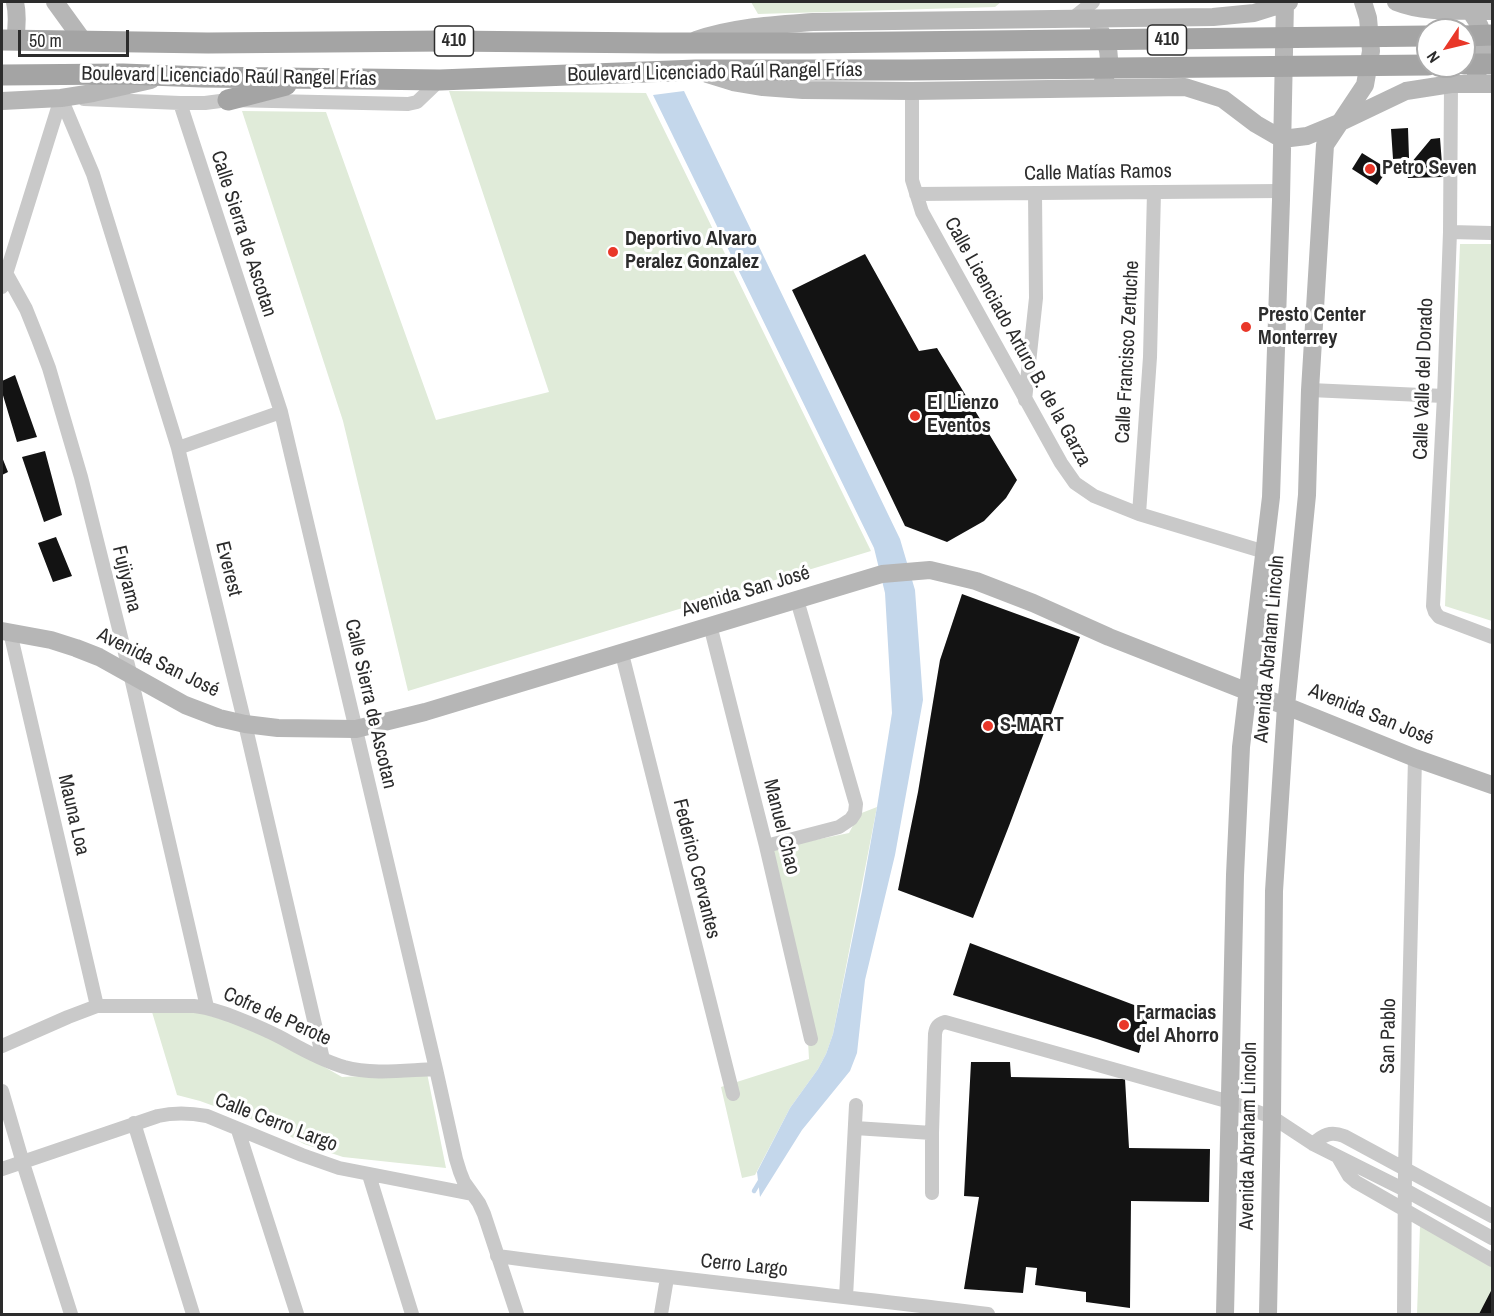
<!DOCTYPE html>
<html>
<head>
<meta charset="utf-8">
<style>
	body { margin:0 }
	#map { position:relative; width:1494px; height:1316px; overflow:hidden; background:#fff; font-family:"Archivo Narrow",sans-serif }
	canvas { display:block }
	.frame { position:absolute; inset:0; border:3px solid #2c2c2c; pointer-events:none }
	.north { position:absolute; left:1416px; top:18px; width:60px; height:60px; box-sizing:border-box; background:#fff; border:2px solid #ababab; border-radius:50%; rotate:235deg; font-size:16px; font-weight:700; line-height:24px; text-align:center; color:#2c2c2c }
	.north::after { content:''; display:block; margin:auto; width:21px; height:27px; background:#e93729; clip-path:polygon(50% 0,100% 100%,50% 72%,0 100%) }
	.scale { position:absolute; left:18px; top:30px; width:111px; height:27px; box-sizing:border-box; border:3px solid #2c2c2c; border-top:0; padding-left:8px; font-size:18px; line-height:21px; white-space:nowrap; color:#2c2c2c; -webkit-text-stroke:4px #fff; paint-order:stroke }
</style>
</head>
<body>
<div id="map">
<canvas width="1494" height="1316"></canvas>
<div class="frame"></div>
<div class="north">N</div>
<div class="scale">50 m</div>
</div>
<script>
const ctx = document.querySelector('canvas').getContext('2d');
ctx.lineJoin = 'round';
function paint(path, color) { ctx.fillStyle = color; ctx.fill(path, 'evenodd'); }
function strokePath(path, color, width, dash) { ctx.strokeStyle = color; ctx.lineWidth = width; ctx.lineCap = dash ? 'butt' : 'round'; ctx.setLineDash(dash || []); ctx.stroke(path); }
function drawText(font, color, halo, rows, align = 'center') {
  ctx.font = font + ' "Archivo Narrow",sans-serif'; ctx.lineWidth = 6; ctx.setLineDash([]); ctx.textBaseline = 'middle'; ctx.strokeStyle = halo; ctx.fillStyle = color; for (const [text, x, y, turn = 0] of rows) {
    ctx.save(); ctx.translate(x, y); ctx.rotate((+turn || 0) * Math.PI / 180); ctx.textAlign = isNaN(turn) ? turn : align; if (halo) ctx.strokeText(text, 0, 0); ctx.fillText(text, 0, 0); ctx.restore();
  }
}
const green = new Path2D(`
	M751,2H1001L995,7L758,14Z
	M449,91L646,93L871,551L408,691L343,421L242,111L326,112L436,420L549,392Z
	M1460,244H1492V621L1445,606Z
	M877,807L833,1034L826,1054L818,1069L790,1108L755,1175L742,1178L721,1087L809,1059L808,1041L771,849L849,833L859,814Z
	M195,1011L263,1032L342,1077L427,1073L446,1168L343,1157L304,1144L275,1128L200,1101L177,1095L152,1012Z
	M1420,1226L1492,1265V1314H1417Z`);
const water = new Path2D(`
	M684,91L900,539L915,590L923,700L895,855L865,980L857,1053L850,1071L802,1130L760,1197L757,1172L790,1108L818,1069L826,1054L833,1034L862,891L877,807L892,713L885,593L874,548L653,95Z`);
const stream = new Path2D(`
	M754,1191L760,1181`);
const building = new Path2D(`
	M1408,128L1409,158L1393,159L1391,129Z
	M1440,138L1443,177L1408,178L1406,169L1431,139Z
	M1362,153L1388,169L1377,185L1352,169Z
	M865,254L919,351L937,348L1017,480L1006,498L984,521L947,542L905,526L792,290Z
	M15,375L37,437L17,442L2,392V381Z
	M45,451L62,515L44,522L22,457Z
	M2,457L8,472L2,475Z
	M56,537L72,576L53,582L38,543Z
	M962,594L1080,637L1009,826L973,918L898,890L918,792L940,660Z
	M970,943L1150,1011L1139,1053L1097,1039L953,995Z
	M971,1062H1010L1011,1077L1125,1079L1129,1148L1210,1149L1209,1202L1131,1201L1130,1308L1086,1302V1292L1035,1285L1037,1268L1026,1267L1023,1293L964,1289L979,1197L964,1196Z
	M1492,1289V1314H1479Z`);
const street = new Path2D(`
	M1072,19L1093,2
	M1451,84L1450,232L1444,396L1433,606L1435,612L1439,617L1492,637
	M912,91V180L922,212L1061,463L1075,483L1094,496L1139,514L1265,552
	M61,98L93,174L178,448L245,724L323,1059
	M84,99L180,103H205L228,100L408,104L417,102L440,80
	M180,103L281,412L436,1069L456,1159L460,1172L464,1182L479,1203L484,1214L517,1314
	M916,194L1280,191
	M1450,232L1492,233
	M6,273L26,309L38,339L49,368L81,477L130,673L207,1007
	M2,287L61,98
	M1310,390L1444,396
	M1025,400L1036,298L1035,193
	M178,448L281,412
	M1139,514L1150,357L1154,192
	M710,625L766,846L811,1039
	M10,632L97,1006
	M622,654L733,1094
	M766,846L839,827L851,819L855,813L856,804L797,600
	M2,1046L68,1017L97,1006H194C207,1007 216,1011 229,1015C250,1023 270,1031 289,1042C307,1052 324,1061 344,1067C373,1075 406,1070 436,1069
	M2,1091L23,1163L71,1314
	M134,1123L193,1314
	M855,1128L932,1133
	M238,1130L297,1314
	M1313,1144C1323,1135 1330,1131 1344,1136L1492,1216
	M1338,1157L1349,1176L1356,1182L1492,1260
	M2,1169L158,1116C176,1112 190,1113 207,1116L302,1155L339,1168L472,1194
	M369,1175L412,1314
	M932,1193V1133L935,1034C936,1027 938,1024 945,1022L1230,1102L1272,1117L1313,1144L1405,1190L1492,1238
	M497,1256C660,1277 824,1294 988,1314
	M846,1297L856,1105
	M661,1314L667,1278
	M1404,1314L1405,1169L1415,758`);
const secondary = new Path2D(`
	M15,2C18,15 17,27 15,41
	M55,2L84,42
	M1396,2C1426,14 1460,10 1492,11
	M1470,10C1473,16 1478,22 1480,27C1485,42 1486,62 1476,74
	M1099,29C1110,46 1113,63 1103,81
	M696,40C733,27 773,25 813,22L1213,17L1254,13L1289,2
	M707,74L733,82L763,87L803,90L912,91L1185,87L1223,99L1256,124L1282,139
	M2,101L61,98L93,93L151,80
	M1282,139L1307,136L1341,122L1406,91L1451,84H1492
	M2,631L51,640L76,648L99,657L185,705L219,718L245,724L278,728L356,729L425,712L882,574L930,570L976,581L1033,603L1109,637L1269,700L1286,706L1415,758L1492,785
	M1225,1314L1235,875L1241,747L1271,497L1281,200L1285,2
	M1268,1314L1272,1117L1274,891L1286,706L1307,495L1310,390L1325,145L1365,85L1371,51L1368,18L1363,2`);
const primary = new Path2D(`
	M1464,36L1492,35
	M2,40L208,43L445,41L659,43H810L1428,36
	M1464,64H1492
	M2,75L123,74L203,77L440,80L696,70H910L1428,65
	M228,100L286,85`);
const markers = [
	[1370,169,6,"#e93729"],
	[613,252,6,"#e93729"],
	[1246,327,6,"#e93729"],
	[915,416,6,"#e93729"],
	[988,726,6,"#e93729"],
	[1124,1025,6,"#e93729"]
];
const shields = [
	[1167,40,39],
	[454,41,39]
];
const shieldNames = [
	["410",1167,40],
	["410",454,41]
];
const streetNames = [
	["Boulevard Licenciado Raúl Rangel Frías",715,73,-1],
	["Boulevard Licenciado Raúl Rangel Frías",229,77,1],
	["Calle Matías Ramos",1098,173,-1],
	["Calle Sierra de Ascotan",243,234,72],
	["Calle Licenciado Arturo B. de la Garza",1017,342,61],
	["Calle Francisco Zertuche",1128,352,-87],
	["Calle Valle del Dorado",1424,379,-88],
	["Everest",228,569,76],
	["Fujiyama",126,579,76],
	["Avenida San José",746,592,-17],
	["Avenida Abraham Lincoln",1270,649,-85],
	["Avenida San José",158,663,26],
	["Calle Sierra de Ascotan",370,704,77],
	["Avenida San José",1371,715,22],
	["Mauna Loa",73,815,77],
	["Manuel Chao",781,827,76],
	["Federico Cervantes",696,869,76],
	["Cofre de Perote",277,1017,24],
	["San Pablo",1389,1036,-89],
	["Calle Cerro Largo",276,1123,21],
	["Avenida Abraham Lincoln",1249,1136,-89],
	["Cerro Largo",744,1266,6]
];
const poiNames = [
	["Petro Seven",1382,169],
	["Deportivo Alvaro",625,240],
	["Peralez Gonzalez",625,263],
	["Presto Center",1258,316],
	["Monterrey",1258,339],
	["El Lienzo",927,404],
	["Eventos",927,427],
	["S-MART",1000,726],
	["Farmacias",1136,1014],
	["del Ahorro",1136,1037]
];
paint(green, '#e0ebd9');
paint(water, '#c4d7eb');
strokePath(stream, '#c4d7eb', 4.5);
paint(building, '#131313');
strokePath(street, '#c9c9c9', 14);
strokePath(secondary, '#b6b6b6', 18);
strokePath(primary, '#a4a4a4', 21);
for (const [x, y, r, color] of markers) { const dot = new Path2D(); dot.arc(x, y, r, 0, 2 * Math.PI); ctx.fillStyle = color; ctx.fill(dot); strokePath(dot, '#fff', 2); }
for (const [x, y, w] of shields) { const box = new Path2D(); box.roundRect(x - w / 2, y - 15, w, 30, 4.5); ctx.fillStyle = '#fff'; ctx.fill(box); strokePath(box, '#2c2c2c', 1.5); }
drawText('bold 18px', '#2c2c2c', null, shieldNames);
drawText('20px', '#2c2c2c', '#fff', streetNames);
drawText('bold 20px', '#2c2c2c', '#fff', poiNames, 'left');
</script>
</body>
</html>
